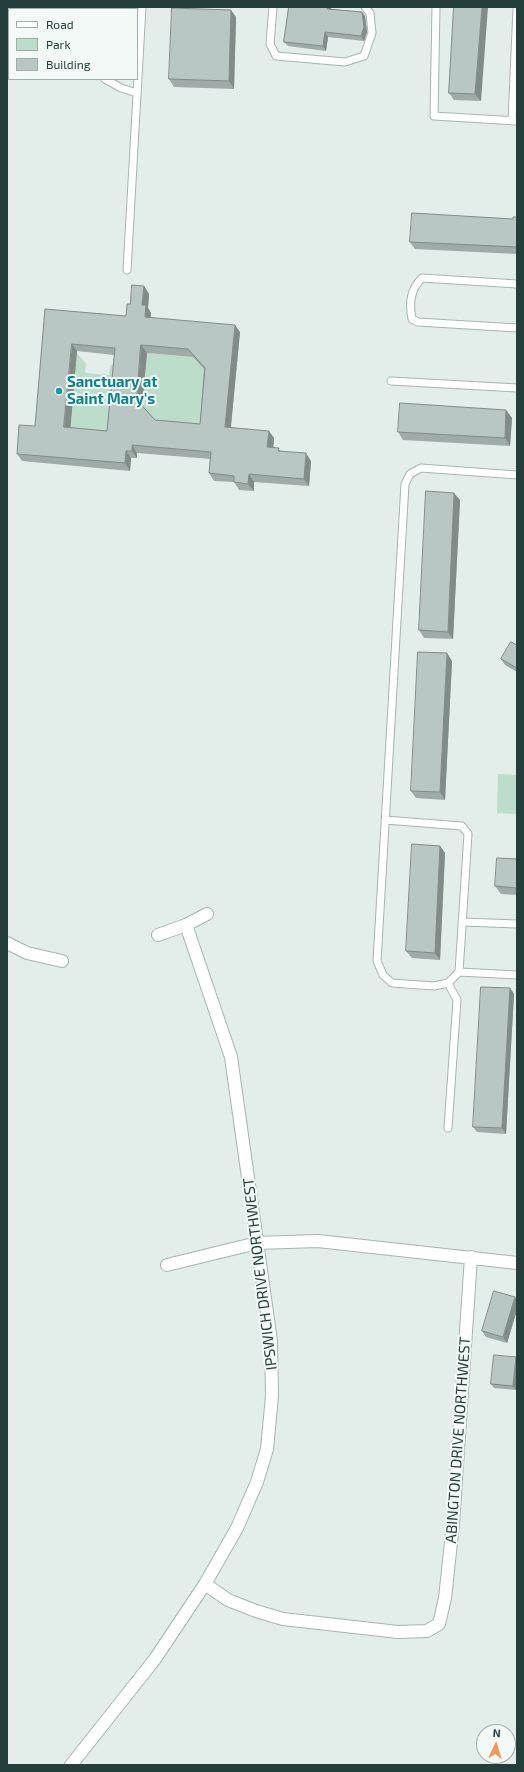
<!DOCTYPE html>
<html>
<head>
<meta charset="utf-8">
<style>
	body { margin:0 }
	#map { position:relative; width:524px; height:1772px; overflow:hidden; background:#e3edea; font-family:"Exo 2",sans-serif }
	canvas { display:block }
	.frame { position:absolute; inset:0; border:8px solid #233e3b; pointer-events:none }
	.legend { position:absolute; left:8px; top:8px; width:130px; height:72px; box-sizing:border-box; background:#f3f9f7; border:1px solid #a0aeac; margin:0; padding:5px 7px; list-style:none; font-size:12px; color:#233e3b }
	.legend li { display:flex; align-items:center; gap:8px; height:20px }
	.legend b { width:20px; border:1px solid #a0aeac }
	.north { position:absolute; left:476px; top:1724px; width:40px; height:40px; box-sizing:border-box; background:#f3f9f7; border:1px solid #a0aeac; border-radius:50%; rotate:4deg; font-size:11px; font-weight:700; line-height:16px; text-align:center; color:#233e3b }
	.north::after { content:''; display:block; margin:auto; width:14px; height:18px; background:#f1995d; clip-path:polygon(50% 0,100% 100%,50% 72%,0 100%) }
</style>
</head>
<body>
<div id="map">
<canvas width="524" height="1772"></canvas>
<div class="frame"></div>
<ul class="legend">
<li><b style="height:5px;background:#fff"></b>Road</li>
<li><b style="height:11px;background:#bcddca"></b>Park</li>
<li><b style="height:11px;background:#b8c7c3"></b>Building</li>
</ul>
<div class="north">N</div>
</div>
<script>
const ctx = document.querySelector('canvas').getContext('2d');
ctx.lineJoin = 'round';
function paint(path, color) { ctx.fillStyle = color; ctx.fill(path, 'evenodd'); }
function strokePath(path, color, width, dash) { ctx.strokeStyle = color; ctx.lineWidth = width; ctx.lineCap = dash ? 'butt' : 'round'; ctx.setLineDash(dash || []); ctx.stroke(path); }
function drawText(font, color, halo, rows, align = 'center') {
  ctx.font = font + ' "Exo 2",sans-serif'; ctx.lineWidth = 4; ctx.setLineDash([]); ctx.textBaseline = 'middle'; ctx.strokeStyle = halo; ctx.fillStyle = color; for (const [text, x, y, turn = 0] of rows) {
    ctx.save(); ctx.translate(x, y); ctx.rotate((+turn || 0) * Math.PI / 180); ctx.textAlign = isNaN(turn) ? turn : align; if (halo) ctx.strokeText(text, 0, 0); ctx.fillText(text, 0, 0); ctx.restore();
  }
}
const green = new Path2D(`
	M77,353L86,364L85,373L109,375L110,366L120,357L112,438L70,434Z
	M147,353L205,358V431L141,419Z
	M498,774L517,775V814L497,813Z`);
const service = new Path2D(`
	M273,7L270,44L276,56L345,62L364,56L372,33L370,13L365,7
	M436,7L434,116L517,121
	M94,9V7
	M105,79L121,88L137,93
	M512,121L517,9
	M127,270L142,7
	M517,284L422,278C410,290 409,303 412,319L418,322L517,328
	M391,381L517,388
	M385,820L462,826L468,834L459,972L448,983L434,986L392,983L383,975L377,961L405,484L410,474L421,468L517,475
	M462,922L517,924
	M459,972L517,975
	M448,983L457,1000L448,1128`);
const minor = new Path2D(`
	M158,935L186,925L207,914
	M7,943L27,953L62,961
	M167,1265L257,1243L318,1241L517,1263
	M205,1584L228,1600L256,1611L283,1619L398,1632L427,1631L439,1624L445,1598L453,1524L471,1257
	M71,1765L155,1659L205,1584L237,1528L257,1482L267,1449L272,1396L271,1341L231,1057L186,925`);
const wall = new Path2D(`
	M7,7L9,9V15H7Z
	M289,7H331V9L362,12L365,16L367,32L364,41L328,37L326,51L288,46L284,42Z
	M454,7L481,101L454,100L449,93Z
	M236,17L234,89L174,87L169,79Z
	M517,217V254L415,249L410,242L513,219Z
	M144,286L149,294L148,308L151,313V318L240,332L231,427L274,438L273,447L281,451L311,461L309,486L254,482V491L239,490L234,482L214,481L209,473L211,459L137,453V458H131L130,471L22,461L17,454L35,426L45,309L126,316L130,304ZM77,351L114,355L107,431L70,428ZM147,353L193,357L204,369L200,424L155,420L142,406Z
	M506,410L512,418L510,446L403,440L398,432Z
	M460,500L453,639L424,638L419,630Z
	M517,645V672L505,665L501,659Z
	M452,661L445,800L416,798L411,791Z
	M440,846L445,853L440,960L412,958L406,951Z
	M517,859V895L501,894L495,886Z
	M510,988L514,994L506,1134L477,1132L473,1127Z
	M517,1300V1310L507,1343L486,1337L482,1331Z
	M516,1357L517,1358V1381L516,1390L494,1388L491,1384Z`);
const shadedWall = new Path2D(`
	M65,7H70L69,9H65Z
	M328,7H331V13L327,9Z
	M482,7H488L481,101L475,94Z
	M231,10L236,17L234,89L229,81Z
	M362,12L365,16L367,32L364,41L361,36Z
	M325,32L328,37L326,51L323,46Z
	M144,286L149,294L148,308L151,313L150,324L145,317L142,305Z
	M235,325L240,332L230,434L225,427Z
	M72,344L77,351L70,434L64,427Z
	M141,345L147,353L142,407L137,400Z
	M506,410L512,418L510,446L505,438Z
	M269,431L274,438L273,454L267,447Z
	M132,445L137,453V458L132,451Z
	M126,451L131,458L130,471L125,463Z
	M306,453L311,461L309,486L304,479Z
	M249,474L254,482V491L248,484Z
	M454,493L460,500L453,639L448,632Z
	M447,653L452,661L445,800L440,792Z
	M440,846L445,853L440,960L435,953Z
	M510,988L514,994L506,1134L502,1128Z
	M515,1297L517,1300V1310L507,1343L503,1337Z
	M516,1357L517,1358V1381L516,1390L513,1386Z`);
const building = new Path2D(`
	M7,7H65V9H9V10L7,9Z
	M289,7H328L327,9L362,12L364,27L361,36L325,32L323,46L284,42Z
	M454,7H482L475,94L449,93Z
	M172,8L231,10L229,81L169,79Z
	M412,213L513,219V217H517V247L410,242Z
	M132,285L144,286L142,305H146L145,317L235,325L225,427L269,431L267,447L279,448L278,451L306,453L304,479L249,474L248,484L234,482V476L209,473L211,452L132,445V451H126L125,463L17,454L19,425L35,426L45,309L126,316L127,304H130ZM72,344L115,348L107,431L64,427ZM141,345L188,349L205,368L200,424L155,420L137,400Z
	M400,403L506,410L505,438L398,432Z
	M426,491L454,493L448,632L419,630Z
	M511,642L517,645V668L501,659Z
	M418,652L447,653L440,792L411,791Z
	M412,844L440,846L435,953L406,951Z
	M497,858L517,859V888L495,886Z
	M481,987L510,988L502,1128L473,1127Z
	M494,1291L515,1297L503,1337L482,1331Z
	M494,1355L516,1357L513,1386L491,1384Z`);
const markers = [
	[59,391,4,"#0f9aa8"]
];
const cultureNames = [
	["Sanctuary at",67,382],
	["Saint Mary's",67,399]
];
const streetNames = [
	["IPSWICH DRIVE NORTHWEST",260,1274,-97],
	["ABINGTON DRIVE NORTHWEST",458,1440,-86]
];
paint(green, '#bcddca');
strokePath(service, '#a6b5b2', 9);
strokePath(minor, '#a6b5b2', 14);
strokePath(service, '#fff', 7);
strokePath(minor, '#fff', 12);
paint(wall, '#9eaba8');
paint(shadedWall, '#818b88');
paint(building, '#b8c7c3');
strokePath(building, '#818b88', 1);
for (const [x, y, r, color] of markers) { const dot = new Path2D(); dot.arc(x, y, r, 0, 2 * Math.PI); ctx.fillStyle = color; ctx.fill(dot); strokePath(dot, '#f3f9f7', 1.5); }
drawText('bold 15px', '#0d838f', '#f3f9f7', cultureNames, 'left');
drawText('15px', '#233e3b', '#f3f9f7', streetNames);
</script>
</body>
</html>
